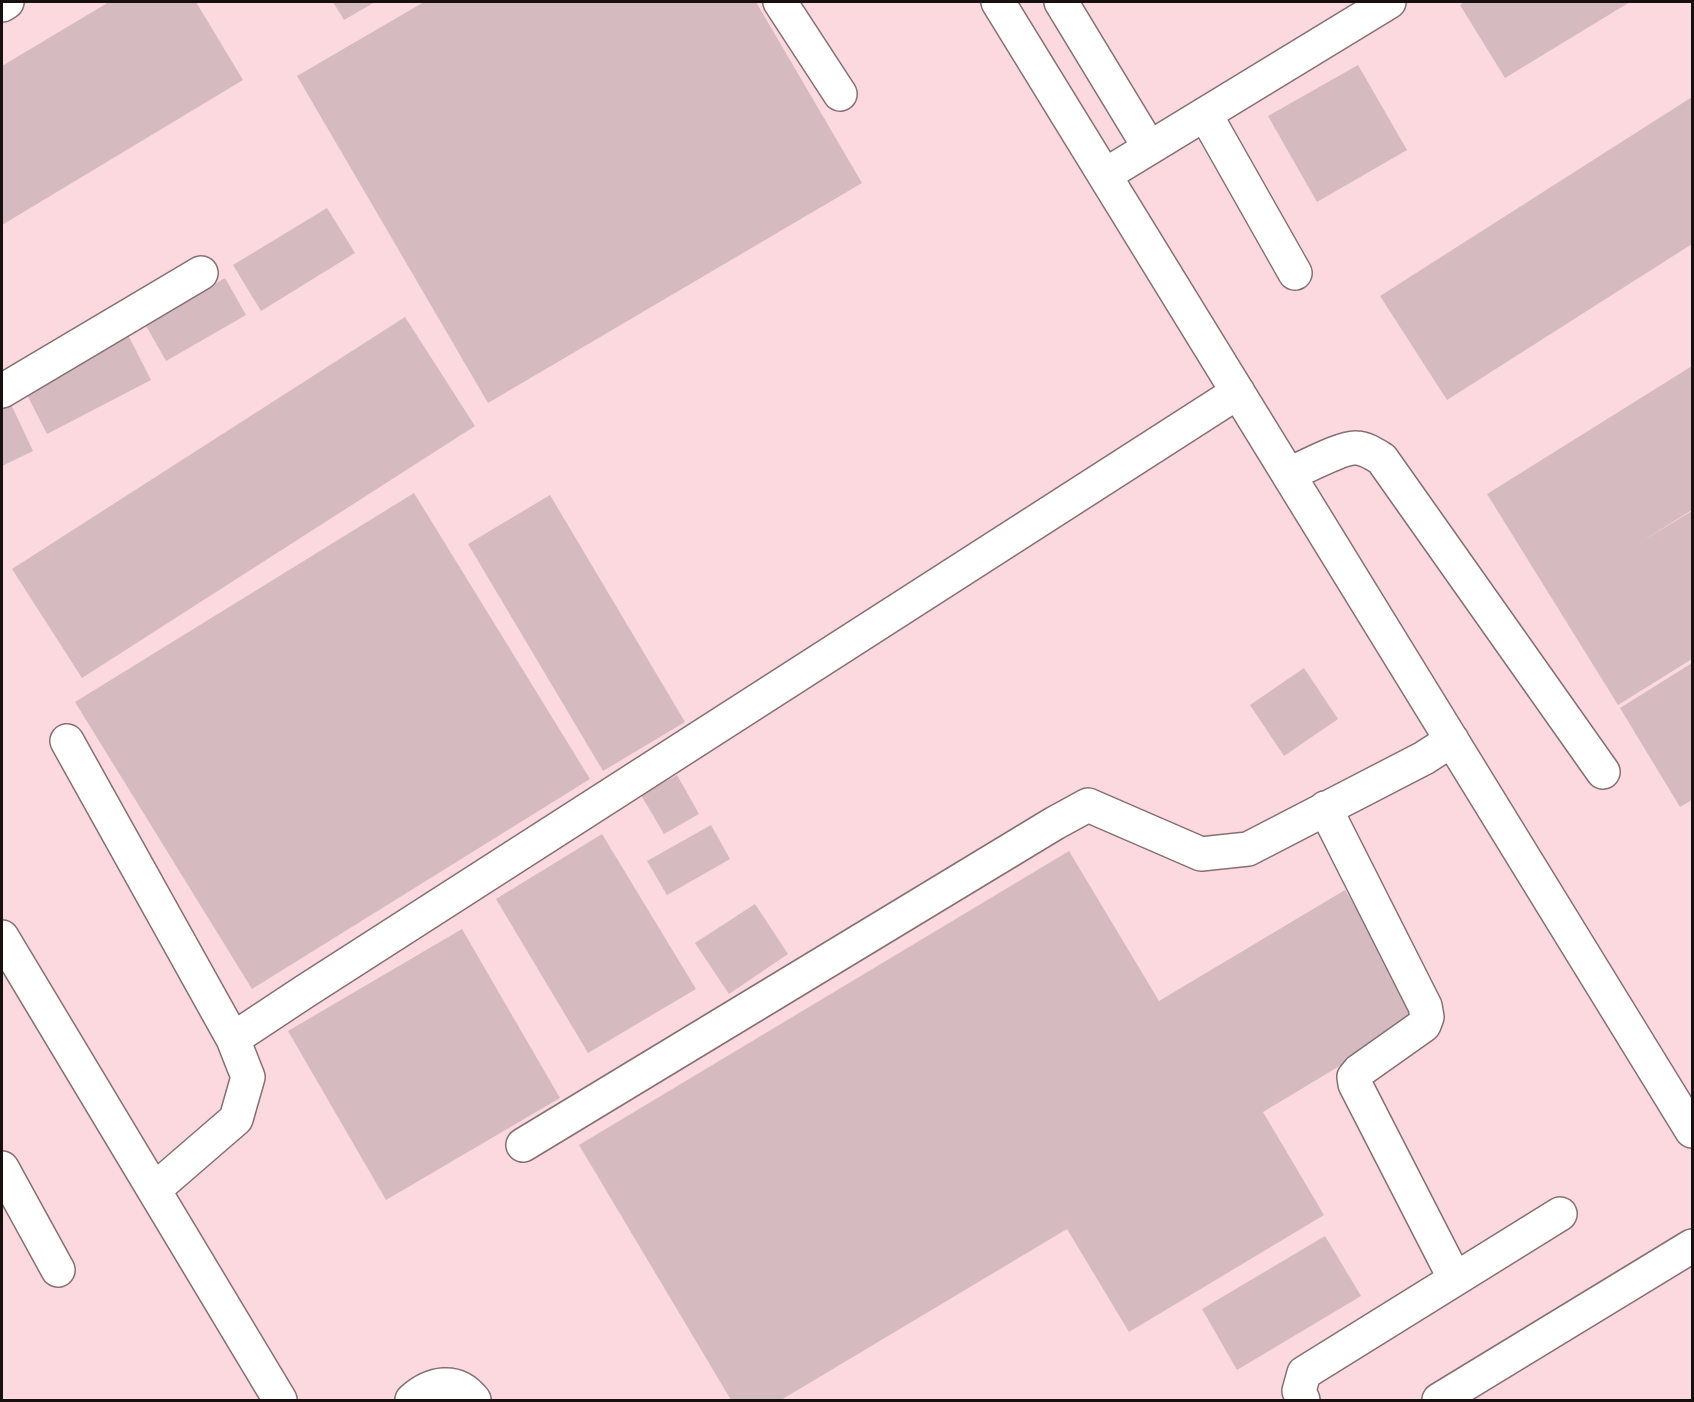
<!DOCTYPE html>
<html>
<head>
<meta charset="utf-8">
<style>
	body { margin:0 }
	#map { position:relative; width:1694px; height:1402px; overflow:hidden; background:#fcecee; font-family:"PT Sans",sans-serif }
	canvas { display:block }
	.frame { position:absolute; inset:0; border:3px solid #180f10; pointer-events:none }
</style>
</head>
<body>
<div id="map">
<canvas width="1694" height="1402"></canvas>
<div class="frame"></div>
</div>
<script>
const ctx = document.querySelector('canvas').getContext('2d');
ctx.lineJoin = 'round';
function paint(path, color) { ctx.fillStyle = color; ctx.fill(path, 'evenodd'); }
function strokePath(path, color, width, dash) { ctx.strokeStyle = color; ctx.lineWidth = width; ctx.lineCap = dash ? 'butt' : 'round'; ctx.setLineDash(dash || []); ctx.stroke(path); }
const built = new Path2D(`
	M2,2H1692V1400H2Z`);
const building = new Path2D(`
	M109,2H196L243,80L2,225V66Z
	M333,2H375L344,20Z
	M424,2H756L862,183L488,403L297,76Z
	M1465,2H1630L1505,78L1460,5Z
	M1358,65L1407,150L1317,202L1268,116Z
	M1692,97V244L1447,400L1380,296Z
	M327,208L355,253L261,311L233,265Z
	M225,278L246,315L166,361L145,324Z
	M405,317L475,426L82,678L12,569Z
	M125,329L151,380L47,434L21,383Z
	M1692,366V510L1639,543L1692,511V659L1618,705L1487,494Z
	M9,400L33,451L2,466V404Z
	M414,493L590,779L252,989L75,702Z
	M550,495L685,722L603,771L468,544Z
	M1692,663V800L1680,807L1620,708Z
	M1304,668L1338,719L1284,756L1250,705Z
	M677,775L699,814L664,834L641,795Z
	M711,825L730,859L667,895L647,861Z
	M602,834L696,989L588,1053L496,899Z
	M1069,851L1159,1001L1345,890L1421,1017L1263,1112L1324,1215L1129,1332L1067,1229L781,1400H731L579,1145Z
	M755,904L788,954L729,994L695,943Z
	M462,929L560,1098L386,1200L288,1031Z
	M1325,1236L1361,1296L1237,1370L1202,1309Z`);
const minor = new Path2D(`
	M780,2L840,94
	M998,2L1692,1131
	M1061,2L1149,147
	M2,5L7,2
	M1205,114L1295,273
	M1105,175L1389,2
	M2,391L201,273
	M1289,474C1304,468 1342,447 1356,448C1365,448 1374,454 1382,459L1603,772
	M67,741L233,1039
	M1325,808L1425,1006L1427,1017L1424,1025L1359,1071L1354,1077L1355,1084L1455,1279
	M2,937L280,1400
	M523,1145L1055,823L1088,805L1201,854L1248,849L1424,758L1452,740
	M2,1168L58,1270
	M155,1189L236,1119L248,1077L233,1039L304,992L1238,392
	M412,1400C431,1383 456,1377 474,1400
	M1303,1400L1299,1391L1304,1373L1560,1214
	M1439,1400L1692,1246`);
paint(built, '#fcd9de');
paint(building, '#d5bbbf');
strokePath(minor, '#866f72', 36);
strokePath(minor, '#fff', 33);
</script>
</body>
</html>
